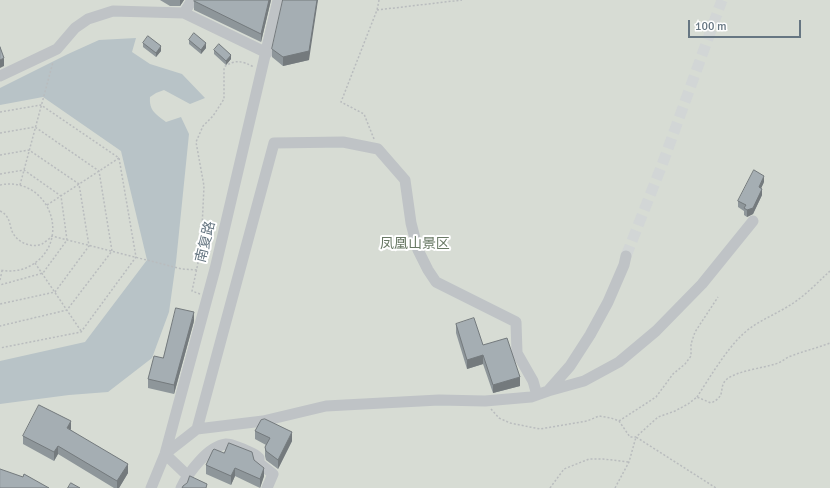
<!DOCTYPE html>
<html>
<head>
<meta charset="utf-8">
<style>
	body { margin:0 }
	#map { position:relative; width:830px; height:488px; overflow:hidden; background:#f6f6f2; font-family:Signika,sans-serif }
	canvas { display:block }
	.scale { position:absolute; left:688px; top:20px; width:113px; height:18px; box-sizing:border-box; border:2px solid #667682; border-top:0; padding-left:5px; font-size:12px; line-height:14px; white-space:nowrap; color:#667682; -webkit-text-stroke:3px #fff; paint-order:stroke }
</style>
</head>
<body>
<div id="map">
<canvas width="830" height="488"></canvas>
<div class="scale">100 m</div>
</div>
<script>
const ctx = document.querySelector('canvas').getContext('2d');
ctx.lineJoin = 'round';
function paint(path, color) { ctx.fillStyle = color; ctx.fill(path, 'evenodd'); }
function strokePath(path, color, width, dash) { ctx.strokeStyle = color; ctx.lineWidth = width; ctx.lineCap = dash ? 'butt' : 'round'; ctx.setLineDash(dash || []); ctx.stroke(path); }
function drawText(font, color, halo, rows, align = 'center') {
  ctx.font = font + ' Signika,"Noto Sans SC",sans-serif'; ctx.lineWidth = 4; ctx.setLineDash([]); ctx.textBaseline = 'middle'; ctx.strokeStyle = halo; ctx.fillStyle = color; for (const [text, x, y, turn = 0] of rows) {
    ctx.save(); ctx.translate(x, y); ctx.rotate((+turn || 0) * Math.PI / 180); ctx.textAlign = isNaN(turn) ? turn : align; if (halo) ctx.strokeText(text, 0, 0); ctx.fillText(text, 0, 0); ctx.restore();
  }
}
const green = new Path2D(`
	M0,0H830V488H0Z`);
const water = new Path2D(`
	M136,38L132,52L150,64L182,74L205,98L190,104L164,90L156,93L150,97C149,111 156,114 166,122L181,117L189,134L176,262L169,312L152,358L108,392L69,395L0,404V361L85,342L147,260L121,151L43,97L0,105V88L68,54L99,40Z`);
const minorTunnel = new Path2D(`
	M626,256L662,165L722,0`);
const path = new Path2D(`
	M377,10L462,0
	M0,112L41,105L119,158L136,257L81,332L0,348
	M0,133L35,127L99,171L112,251L67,310L0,326
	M374,139L364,114L341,102L377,10L379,0
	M0,155L29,150L79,184L89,246L55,292L0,304
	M0,174L24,170L61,196L67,240L43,273L0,285
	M0,185C49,175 74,242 30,266C21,271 10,272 0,270
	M20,185L53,62
	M47,205L119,158
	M0,211C8,215 9,220 11,228C14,241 30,249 42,244C45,242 49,239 52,236L182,269L198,270
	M35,263L81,331
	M0,280L2,271
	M200,294L192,291L201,249L204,186L196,142L203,126L213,116L224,99V67C235,59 242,61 254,67
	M697,397C710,377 726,350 743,334C756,322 772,316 787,307C803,298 817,283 830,271
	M491,409L499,418L510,423L540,429L587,421L599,416L611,418L619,421L630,437H636L658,417L675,411L688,404L697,397L711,403C728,395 717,388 727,379C737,371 763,368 775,364C781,363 785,358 791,356C804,351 817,348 830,343
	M619,421L656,397L673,374L685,364L691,356V344L695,332L718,297
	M550,488L564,469L589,459H603L629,462
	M615,488L629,462L636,437L716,488`);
const minor = new Path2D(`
	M184,13L192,0
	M0,76L57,49L75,28L88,19L113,11L184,13L267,53
	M548,391L584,381L619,362L656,331L702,284L753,221
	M197,429L274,143L343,142L378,149L405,180L411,223L418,250L428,270L436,282L516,322L517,353L533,381L537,395
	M187,475L165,454L197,429L263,421L326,406L439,400L485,401L531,397L548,391L570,366L590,335L608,302L624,265L626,256
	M151,488L165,454L215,269L278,0
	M181,488C188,473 208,446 226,444C232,444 237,447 243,449C249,452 255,453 259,458V463L273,474L267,488`);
const wall = new Path2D(`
	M160,0H184L180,6H170Z
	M195,0H271L261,42L194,10V1Z
	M189,40L206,48L201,54L189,44Z
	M143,43L161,51L156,57L143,47Z
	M272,49L309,60L283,66L272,57Z
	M214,50L231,59L226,65L214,54Z
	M764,182L761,188L762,195L753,214L747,217L744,215V211L738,207V201Z
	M194,321L174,394L148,388V379L163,358Z
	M456,324L483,345L520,386L493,393L483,364L467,369L456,333Z
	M71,430L128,473L119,488H114L58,454L54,461L23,444V436Z
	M255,431L292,441L278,469L266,460L265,456V447L266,445L255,439Z
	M224,453L254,460L264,476L260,488L235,476L231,485L206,474V465Z`);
const shadedWall = new Path2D(`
	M180,0H184L180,6Z
	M269,0H271L261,42V34Z
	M317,0H318L309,60L283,66V57Z
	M206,43V48L201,54V50Z
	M161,46V51L156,57V53Z
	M231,55V59L226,65V61Z
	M4,58V66L0,68V60Z
	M764,176V182L759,193V187Z
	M762,189V195L753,214L747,217V210Z
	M194,312V321L174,394V385Z
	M483,355V364L467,369V360Z
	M520,377V386L493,393V385Z
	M71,421V430L67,428Z
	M292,432V441L278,469V460Z
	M58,446V454L54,461V452Z
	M128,464V473L119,488H117V481Z
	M235,468V476L231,485V476Z
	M264,468V476L260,488V479Z`);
const building = new Path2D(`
	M195,0H269L261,34L194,1Z
	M283,0H317L309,51L283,57L272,49Z
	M194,33L206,43L201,50L189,40Z
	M148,36L161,46L156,53L143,43Z
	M219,44L231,55L226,61L214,50Z
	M0,47L4,58L0,60Z
	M754,170L764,176L759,187L762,189L753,208L747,210L744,208L746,205L738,201Z
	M176,308L194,312L174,385L148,379L154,356L163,358Z
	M474,318L483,345L507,338L520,377L493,385L483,355L467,360L456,324Z
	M39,405L71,421L67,428L128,464L117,481L58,446L54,452L23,436Z
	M265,419L292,432L278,460L266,451L265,447L270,438L255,431L261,420Z
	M229,443L252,452L254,460L264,468L260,479L235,468L231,476L206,465L213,450L214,449L224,453Z
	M0,469L23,477L24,474L49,488H0Z
	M190,476L207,484L206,488H182L183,486L187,483Z
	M71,483L80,488H68Z`);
const streetNames = [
	["南复路",206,242,-76]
];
const parkNames = [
	["凤凰山景区",415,244]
];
paint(green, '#d7dcd4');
paint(water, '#b8c3c7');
strokePath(minorTunnel, '#d2d6d6', 11, [11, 5.5]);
strokePath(path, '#b9bcbe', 1.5, [2, 2]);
strokePath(minor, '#bfc3c6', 11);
paint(wall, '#8e969a');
paint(shadedWall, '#747a7d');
paint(building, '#a5aeb3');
strokePath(building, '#747a7d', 1);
drawText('14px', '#667682', '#fff', streetNames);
drawText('14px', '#697965', '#fff', parkNames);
</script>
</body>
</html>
